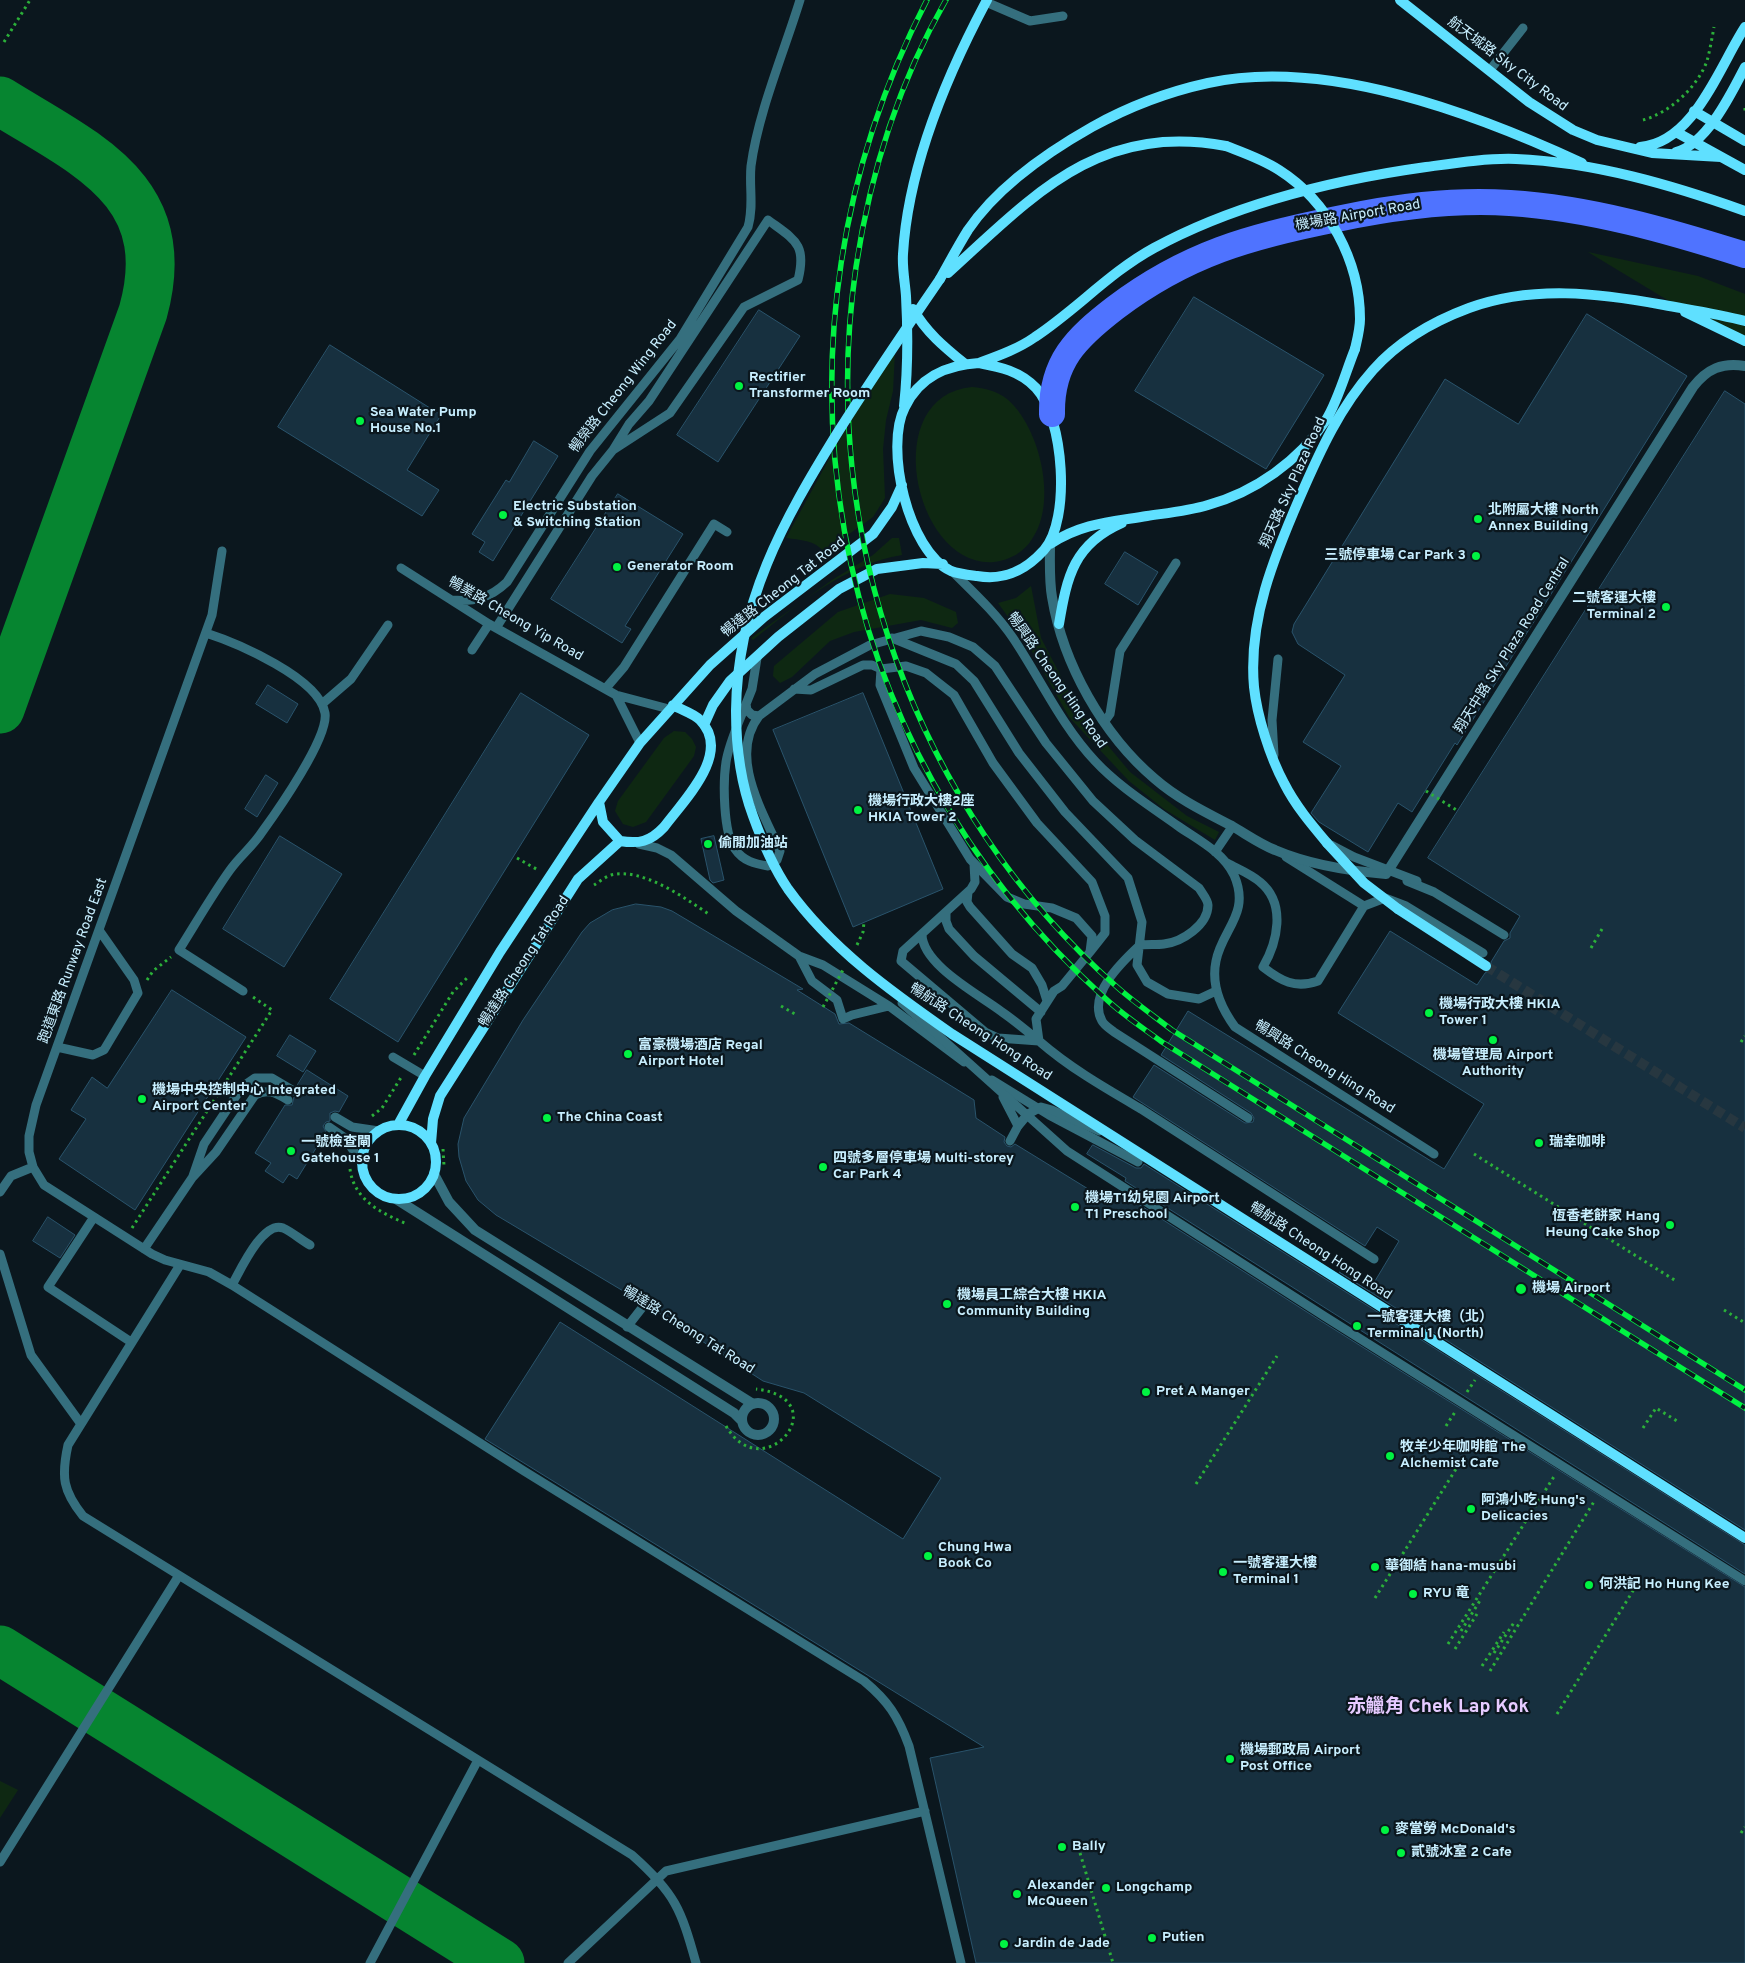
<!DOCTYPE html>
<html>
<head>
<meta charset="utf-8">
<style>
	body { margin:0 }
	canvas { display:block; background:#0b171e }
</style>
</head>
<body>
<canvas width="1745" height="1963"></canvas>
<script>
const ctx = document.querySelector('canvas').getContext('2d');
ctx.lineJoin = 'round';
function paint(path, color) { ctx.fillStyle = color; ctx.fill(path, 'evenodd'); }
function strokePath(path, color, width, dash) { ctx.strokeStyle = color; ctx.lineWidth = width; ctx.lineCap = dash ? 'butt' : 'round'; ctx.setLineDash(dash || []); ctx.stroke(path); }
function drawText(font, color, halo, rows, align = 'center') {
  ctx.font = font + ' Overpass,"Noto Sans TC",sans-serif'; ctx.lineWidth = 4.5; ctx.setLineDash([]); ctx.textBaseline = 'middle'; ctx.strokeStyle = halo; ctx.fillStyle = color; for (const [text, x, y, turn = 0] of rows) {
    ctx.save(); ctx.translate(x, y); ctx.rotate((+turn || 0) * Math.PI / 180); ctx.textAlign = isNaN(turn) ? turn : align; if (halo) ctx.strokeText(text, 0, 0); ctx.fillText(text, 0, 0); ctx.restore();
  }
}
const green = new Path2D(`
	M1588,252L1698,276L1745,294V347Z
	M895,351L893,391L886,420L883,449L885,498L873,517L824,552C815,540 800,540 786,538L853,415Z
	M972,387C985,388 997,391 1007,399C1040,427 1058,503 1032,539C1024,552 1010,560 994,562C915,569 877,396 972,387Z
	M892,538H899L902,555C846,564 796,605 753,640L751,638L832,580L873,555Z
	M1031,586L1041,638L1079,711L1130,772L1187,816L1219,832L1215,840L1164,809L1129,781L1069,717L1027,643L998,603L1016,598Z
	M890,594L924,598L956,612L958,623L952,628L921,620L854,632L830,641L792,677L780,683L773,676L774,666L838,612Z
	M674,731L685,732L692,739L696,747L694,756L646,822L633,827L623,824L615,811L618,801L664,738Z
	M0,1781L18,1790L0,1818Z`);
const taxiway = new Path2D(`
	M0,101C85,154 177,190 143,312L0,709
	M0,1650L500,1963`);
const building = new Path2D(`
	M1194,297L1324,375L1266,469L1135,391Z
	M759,310L800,336L718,462L677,435Z
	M1587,314L1687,376L1457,745L1455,743L1412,812L1398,803L1368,852L1319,822L1311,813L1341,766L1303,742L1345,675L1298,644L1292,632L1294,624L1445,379L1518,424Z
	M330,345L441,415L407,470L439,490L422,516L278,427Z
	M1725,391L1745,404V1530L1339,1272L1369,1291L1399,1241L1377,1227L1365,1246L1133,1097L1154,1065L1245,1123L1253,1122L1254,1118L1251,1113L1161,1055L1188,1011L1444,1169L1484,1104L1338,1013L1390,931L1477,985L1485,973L1492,969L1491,962L1504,941L1510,938V933L1520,916L1428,858Z
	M534,441L558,456L493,561L479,552L485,542L472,534L506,480L509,482Z
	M618,494L683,534L625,626L631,629L622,643L551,599Z
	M1125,552L1158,572L1138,605L1105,584Z
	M268,685L298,704L287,723L256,704Z
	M521,693L589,735L398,1042L330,999Z
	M863,693L943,889L853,927L773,730Z
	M266,775L278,783L257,817L245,809Z
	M280,836L342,874L284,967L223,929Z
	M714,836L724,880L713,883L710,880L701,839Z
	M636,904L661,907L672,911L803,989L797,990L835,1014L839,1024L849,1023L974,1100L976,1118L1005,1137L1004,1142L1007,1146L1011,1147L1015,1144L1111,1203L1118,1191L1321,1321L1745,1587V1963H976L930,1758L984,1747L485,1439L560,1322L903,1539L941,1478L804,1393L763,1381L650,1307L651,1302L648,1299L643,1298L640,1301L496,1215L478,1200L466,1181L459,1157L458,1144L464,1118L523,1020L582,932L590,923L612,910Z
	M172,990L246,1037L135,1210L59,1159L86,1119L71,1110L92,1077L107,1088Z
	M290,1035L316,1051L303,1072L277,1056Z
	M307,1070L348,1096L339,1112L335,1111L330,1113V1121L326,1122L323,1126L326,1132L297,1179L289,1174L283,1183L265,1171L271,1163L255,1153L285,1105H292L294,1097L299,1095L300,1091L297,1086Z
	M1093,1145L1136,1168H1141L1144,1164L1745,1545V1574L1125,1181L1126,1178L1087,1154Z
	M48,1217L75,1235L60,1258L33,1241Z`);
const secondaryTunnel = new Path2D(`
	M1486,966L1745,1128`);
const path = new Path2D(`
	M4,42L30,0
	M1745,108V114
	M1643,120C1669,113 1697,88 1707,61C1710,50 1712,38 1714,27
	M517,858L538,870
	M594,885C599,882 605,877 611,875C642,867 685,898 710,915
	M1591,948L1602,929
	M147,980L153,971L171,957
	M781,1006L795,1014
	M1741,1042L1745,1036
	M414,1055L453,992L467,978
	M372,1116L382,1108L402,1076
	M443,1149L444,1166
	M1474,1154L1676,1281
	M350,1169C354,1200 381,1213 407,1224
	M132,1228L272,1010L253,997
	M1724,1310L1745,1323
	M726,1426C763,1490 839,1399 756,1389
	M1643,1428L1656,1408L1677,1421
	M1196,1484L1277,1356
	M1375,1598L1456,1469
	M1461,1631L1481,1599
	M1455,1649L1477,1614
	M1494,1653L1515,1621
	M1482,1666L1504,1632
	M1557,1714L1639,1581
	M1741,1833L1745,1827
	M1080,1853L1113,1963`);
const lane = new Path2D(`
	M986,2L1030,21L1063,16
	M1490,70L1523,28
	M768,220C795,240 807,244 798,280L744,307L670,413L613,450L629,424L649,401Z
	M222,551L212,615L36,1105L29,1136V1152L33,1167L44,1185L152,1254L165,1260L209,1272L232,1285L524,1471L864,1681C888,1701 898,1716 909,1746L961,1963
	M401,568L489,624L616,695L669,709
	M952,571C973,592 996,613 1013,638C1040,678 1061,725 1095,761C1118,786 1150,806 1178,826C1198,840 1223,852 1234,875C1251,914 1222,929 1216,961C1211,985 1221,1008 1235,1027L1434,1154
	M452,600C475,602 490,598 507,582L590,451L680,339L748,227C754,206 749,187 751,166C758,113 784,52 800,0
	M496,628L592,476L613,450
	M206,633C237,643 319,678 325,713C329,737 278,810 262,832C253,846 240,856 230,870C212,895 196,923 179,950L243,991
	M892,638L956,664L974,681L1019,753L1065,812L1128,878L1142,922L1137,965L1147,982L1168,994L1199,999L1216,991
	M472,650L489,624
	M757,658L752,689L746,704L747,710L752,715L759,716L815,674L870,645L921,631L949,637L973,647L995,666L1046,743L1093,801L1135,840L1199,888C1202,893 1208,900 1208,905C1208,925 1182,942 1164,944C1156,945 1148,944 1141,945
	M881,669L880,685L914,768L970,859L1007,897L1024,904L1052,908L1076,918L1092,936L1090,952L1062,986L1054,991L1036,1019L1039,1041C1070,1068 1105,1088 1141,1109L1374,1259
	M606,688L624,667L714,524L727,532
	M794,689L811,690L863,665H872L881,669L906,666L926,673L954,695L993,763L1037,823L1092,882L1105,916V933L1090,952
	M616,695L640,743
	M322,704L351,679L388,625
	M746,704C739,722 729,743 726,762C723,782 723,833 735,849C743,861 755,864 768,866L777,860L780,851C763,812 728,756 759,716
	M1105,721L1110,714L1120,651L1176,563
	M1274,755L1272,720L1278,659
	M639,844L657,848L671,855L736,911L799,956L823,965L889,1006L964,1062
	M1215,852L1232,827
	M1286,857L1364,906
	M1227,863C1238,869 1251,874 1260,882C1287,904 1277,943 1263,967C1281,981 1295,989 1318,981L1364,906
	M974,864L975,882L971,889L903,951L901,961L985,1032L998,1038L1039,1041
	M1407,881L1434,892L1504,935
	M968,892L967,902L970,907L1012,954L1032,968L1042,985L1047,1001
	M1364,906L1385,898L1406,906L1483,953
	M946,912V921L949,929L974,956L1041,1012
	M922,934C922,965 980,995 1002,1012C1015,1021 1027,1031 1039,1041
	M1140,945C1123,961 1087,994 1102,1021C1104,1025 1110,1029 1114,1032L1248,1118
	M799,956L812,981L837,1000L843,1019L852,1015L889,1006
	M57,1047L93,1055L104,1050L138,993L134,980L99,930
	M393,1057L425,1076
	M992,1080L1049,1115L1138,1162
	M335,1117L352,1127L379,1131
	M329,1127L345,1138L363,1165
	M1010,1141L1018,1126L1028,1114
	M193,1176L204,1144L242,1087L255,1078H272L294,1091
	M0,1192L11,1176L33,1167
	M94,1217L48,1287L131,1342
	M144,1249L192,1178L216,1152L255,1095C268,1088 276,1093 288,1100
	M0,1254L31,1355L81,1424
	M180,1265L68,1445C61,1477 63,1491 83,1516L632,1855C675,1893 681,1909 696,1963
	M232,1285C240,1271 263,1220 283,1228C292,1232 301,1240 310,1245
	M627,1327L645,1304
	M0,1862L178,1577
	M370,1963L478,1760
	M568,1963L666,1871L925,1811`);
const street = new Path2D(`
	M1050,544C1050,561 1049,580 1052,597C1063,664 1103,735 1155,779C1178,799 1205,812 1232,826C1246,834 1260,844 1275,850C1310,865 1349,871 1386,874L1693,387C1707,369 1722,362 1745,366
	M434,1174L449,1202L475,1230L753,1404
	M396,1199L734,1413L742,1421
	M742 1419a16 16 0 1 1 32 0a16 16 0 1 1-32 0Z`);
const secondary = new Path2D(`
	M1400,0L1529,102L1573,130L1597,140L1652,153L1721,157
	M1694,111L1745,141
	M1676,132L1745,170
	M1640,147C1694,143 1719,67 1745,27
	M1676,152C1707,144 1731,94 1745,67
	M948,273C1035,194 1098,123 1226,146
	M940,279C949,263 958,246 968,230C998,186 1046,153 1092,127C1128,107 1167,92 1208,83C1327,57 1476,114 1582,163
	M913,309C926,332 944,347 965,364
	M1685,312L1745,341
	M979,363C998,356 1018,349 1035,337C1076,310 1110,272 1154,248C1237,203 1333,180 1426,167C1455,163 1487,158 1516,159C1594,162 1672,185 1745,211
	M979,363C1000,367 1020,371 1036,388C1064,418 1071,520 1044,550C1026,570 1005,581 977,576C969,575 959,574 951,571C908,551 884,447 905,407C920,376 947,365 979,363Z
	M904,406C908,370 908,333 906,296C905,282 902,268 903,254C908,169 947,75 987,0
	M1050,544C1082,523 1111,522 1147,516C1167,513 1188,511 1208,505C1255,492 1299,461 1326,420C1338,401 1346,371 1355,349
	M1059,624C1067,576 1074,544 1122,523
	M704,725L713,705L730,681L778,637L839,589L877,569L923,563L943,564
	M599,802L603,822L620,841C639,844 650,842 664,827C683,801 733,753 700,720C693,713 681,710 673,705
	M1327,843C1311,824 1295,805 1284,783C1270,757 1257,716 1254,687C1248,620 1274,557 1300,497C1320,451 1340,407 1373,370C1398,342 1434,321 1469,308C1533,285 1598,293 1664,305C1691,310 1718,314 1745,321
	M1398,909L1486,966
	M398,1125L425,1076L500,952L599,802L640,743L710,665L764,617L873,534L892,507L902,485
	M362 1162a37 37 0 1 1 74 0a37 37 0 1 1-74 0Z
	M431,1143L433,1119L440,1096L578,879L620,841`);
const primary = new Path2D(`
	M1052,414C1051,362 1076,338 1115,308C1186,254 1251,236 1337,219C1394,207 1451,199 1510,203C1590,208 1669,231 1745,255`);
const rail = new Path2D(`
	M927,0C752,337 822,745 1106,999C1123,1015 1143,1028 1162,1042L1745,1408
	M946,0C899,82 870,174 856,267C817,533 915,809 1117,987C1134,1002 1154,1016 1172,1030L1745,1390`);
const pathBridge = new Path2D(`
	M1426,791L1458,811
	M857,945L863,932L864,922
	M823,1007L844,968
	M1467,1392L1475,1380
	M1446,1426L1455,1412
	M1448,1644L1555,1475
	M1490,1671L1595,1500`);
const laneBridge = new Path2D(`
	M1331,845L1354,857L1417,881
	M902,1003L1067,1151L1324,1316L1745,1581
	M1003,1097L1018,1126
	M1028,1114L1041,1107L1052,1110L1099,1131`);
const secondaryBridge = new Path2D(`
	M1226,146C1244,153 1262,159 1279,170C1328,201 1360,261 1360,319C1360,329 1357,340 1355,349
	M940,279C905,330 871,380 838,432C783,521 737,603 736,711C736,747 740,781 753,816C762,841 773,867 788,889C831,949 892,992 952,1034L1745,1538
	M1327,843L1364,883L1398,909`);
const markers = [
	[739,386,5,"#00f342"],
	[360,421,5,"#00f342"],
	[503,515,5,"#00f342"],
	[1478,519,5,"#00f342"],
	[1476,556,5,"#00f342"],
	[617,567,5,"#00f342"],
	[1666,607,5,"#00f342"],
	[858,810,5,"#00f342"],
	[708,844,5,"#00f342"],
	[1429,1013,5,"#00f342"],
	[1493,1040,5,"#00f342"],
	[628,1054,5,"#00f342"],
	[142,1099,5,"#00f342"],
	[547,1118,5,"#00f342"],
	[1539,1143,5,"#00f342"],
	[291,1151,5,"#00f342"],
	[823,1167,5,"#00f342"],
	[1075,1207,5,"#00f342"],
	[1670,1225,5,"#00f342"],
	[1521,1289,6,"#00f342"],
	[947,1304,5,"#00f342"],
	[1357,1326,5,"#00f342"],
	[1146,1392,5,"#00f342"],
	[1390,1456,5,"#00f342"],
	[1471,1509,5,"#00f342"],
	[928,1556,5,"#00f342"],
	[1375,1567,5,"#00f342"],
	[1223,1572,5,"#00f342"],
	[1589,1585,5,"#00f342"],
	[1413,1594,5,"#00f342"],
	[1230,1759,5,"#00f342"],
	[1385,1830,5,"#00f342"],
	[1062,1847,5,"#00f342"],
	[1401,1853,5,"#00f342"],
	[1106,1888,5,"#00f342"],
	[1017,1894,5,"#00f342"],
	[1152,1938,5,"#00f342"],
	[1004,1944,5,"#00f342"]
];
const streetNames = [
	["航天城路 Sky City Road",1507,65,37],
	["機場路 Airport Road",1358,216,-10],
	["暢榮路 Cheong Wing Road",624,387,-52],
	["翔天路 Sky Plaza Road",1294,483,-66],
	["暢達路 Cheong Tat Road",784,588,-38],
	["暢業路 Cheong Yip Road",515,620,30],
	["翔天中路 Sky Plaza Road Central",1513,646,-58],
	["暢興路 Cheong Hing Road",1056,681,55],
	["跑道東路 Runway Road East",74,961,-70],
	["暢達路 Cheong Tat Road",525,962,-57],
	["暢航路 Cheong Hong Road",980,1033,33],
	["暢興路 Cheong Hing Road",1324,1068,32],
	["暢航路 Cheong Hong Road",1320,1252,33],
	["暢達路 Cheong Tat Road",688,1331,32]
];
const poiNames = [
	["Rectifier",749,378],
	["Transformer Room",749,394],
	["Sea Water Pump",370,413],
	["House No.1",370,429],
	["Electric Substation",513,507],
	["& Switching Station",513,523],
	["北附屬大樓 North",1488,511],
	["Annex Building",1488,527],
	["三號停車場 Car Park 3",1466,556,"right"],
	["Generator Room",627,567],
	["二號客運大樓",1656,599,"right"],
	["Terminal 2",1656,615,"right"],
	["機場行政大樓2座",868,802],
	["HKIA Tower 2",868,818],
	["偷閒加油站",718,844],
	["機場行政大樓 HKIA",1439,1005],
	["Tower 1",1439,1021],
	["富豪機場酒店 Regal",638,1046],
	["Airport Hotel",638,1062],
	["機場管理局 Airport",1493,1056,"center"],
	["Authority",1493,1072,"center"],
	["機場中央控制中心 Integrated",152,1091],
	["Airport Center",152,1107],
	["The China Coast",557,1118],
	["一號檢查閘",301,1143],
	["Gatehouse 1",301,1159],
	["瑞幸咖啡",1549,1143],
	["四號多層停車場 Multi-storey",833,1159],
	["Car Park 4",833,1175],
	["機場T1幼兒園 Airport",1085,1199],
	["T1 Preschool",1085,1215],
	["恆香老餅家 Hang",1660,1217,"right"],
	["Heung Cake Shop",1660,1233,"right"],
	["機場 Airport",1532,1289],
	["機場員工綜合大樓 HKIA",957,1296],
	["Community Building",957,1312],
	["一號客運大樓（北）",1367,1318],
	["Terminal 1 (North)",1367,1334],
	["Pret A Manger",1156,1392],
	["牧羊少年咖啡館 The",1400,1448],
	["Alchemist Cafe",1400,1464],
	["阿鴻小吃 Hung's",1481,1501],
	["Delicacies",1481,1517],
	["Chung Hwa",938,1548],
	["Book Co",938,1564],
	["一號客運大樓",1233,1564],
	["Terminal 1",1233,1580],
	["華御結 hana-musubi",1385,1567],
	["何洪記 Ho Hung Kee",1599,1585],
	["RYU 竜",1423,1594],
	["機場郵政局 Airport",1240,1751],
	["Post Office",1240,1767],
	["麥當勞 McDonald's",1395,1830],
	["Bally",1072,1847],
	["貳號冰室 2 Cafe",1411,1853],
	["Alexander",1027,1886],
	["McQueen",1027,1902],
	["Longchamp",1116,1888],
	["Putien",1162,1938],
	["Jardin de Jade",1014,1944]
];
const districtNames = [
	["赤鱲角 Chek Lap Kok",1438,1708]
];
paint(green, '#0e2812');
strokePath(taxiway, '#068530', 49);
paint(building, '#17303f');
strokePath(building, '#29536b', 1);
strokePath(secondaryTunnel, '#273740', 10, [10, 5]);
strokePath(path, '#2bb039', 3, [2.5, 4]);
strokePath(lane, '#356f7e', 9);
strokePath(street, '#356f7e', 10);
strokePath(secondary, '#5fe0ff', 10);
strokePath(primary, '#4f73ff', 26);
strokePath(rail, '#00f342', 5.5);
strokePath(rail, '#0b171e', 4, [11]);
strokePath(pathBridge, '#2bb039', 3, [2.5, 4]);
strokePath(laneBridge, '#356f7e', 9);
strokePath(secondaryBridge, '#5fe0ff', 10);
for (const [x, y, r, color] of markers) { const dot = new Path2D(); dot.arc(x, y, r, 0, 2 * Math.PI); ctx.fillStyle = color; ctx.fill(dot); strokePath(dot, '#0b171e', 2); }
drawText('14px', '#c8efff', '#0b171e', streetNames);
drawText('bold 14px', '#c8efff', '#0b171e', poiNames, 'left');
drawText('bold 19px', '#e6caff', '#0b171e', districtNames);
</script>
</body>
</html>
